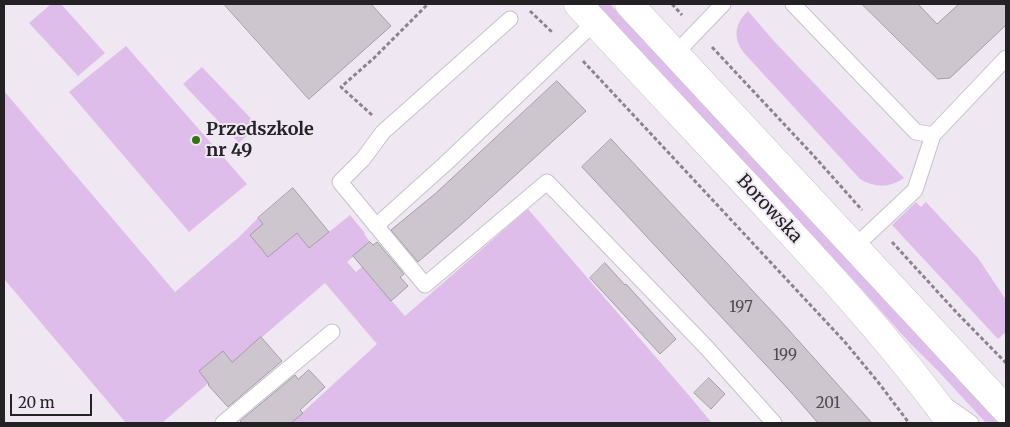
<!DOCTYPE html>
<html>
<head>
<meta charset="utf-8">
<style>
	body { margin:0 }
	#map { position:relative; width:1010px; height:427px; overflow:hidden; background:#efe8f2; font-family:Merriweather,serif }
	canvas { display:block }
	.frame { position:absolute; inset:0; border:5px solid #252226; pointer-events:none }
	.scale { position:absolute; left:10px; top:394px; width:82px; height:22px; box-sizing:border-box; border:2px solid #252226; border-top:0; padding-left:6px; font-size:15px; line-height:18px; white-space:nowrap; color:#252226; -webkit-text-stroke:4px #efe8f2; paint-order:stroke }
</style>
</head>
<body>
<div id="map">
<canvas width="1010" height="427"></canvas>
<div class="frame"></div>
<div class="scale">20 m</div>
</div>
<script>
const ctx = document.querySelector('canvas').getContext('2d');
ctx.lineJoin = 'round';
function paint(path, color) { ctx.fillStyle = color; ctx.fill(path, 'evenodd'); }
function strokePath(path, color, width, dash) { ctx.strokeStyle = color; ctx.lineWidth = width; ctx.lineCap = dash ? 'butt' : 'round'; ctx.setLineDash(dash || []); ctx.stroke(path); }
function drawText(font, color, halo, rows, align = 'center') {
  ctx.font = font + ' Merriweather,serif'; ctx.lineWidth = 4; ctx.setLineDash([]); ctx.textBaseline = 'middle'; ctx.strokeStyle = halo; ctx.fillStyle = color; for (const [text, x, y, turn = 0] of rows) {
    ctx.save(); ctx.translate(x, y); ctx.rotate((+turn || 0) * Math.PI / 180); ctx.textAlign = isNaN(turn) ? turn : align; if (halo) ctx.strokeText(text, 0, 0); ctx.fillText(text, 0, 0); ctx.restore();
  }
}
const green = new Path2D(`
	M51,4H61L105,53L78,76L29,23Z
	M597,4H610L1000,423H986L940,373L908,341L848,274Z
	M748,11L773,40L904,178C890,188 875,188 860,179L744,53C733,38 734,24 748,11Z
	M126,46L247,184L189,232L69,92Z
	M202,67L258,126L239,143L183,84Z
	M4,91L175,292L239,237L258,218L278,241L294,229L309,248L350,215L365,233L364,234L370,242L347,262L356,272L362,267L405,316L528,209L692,399L712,423H291L377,344L325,283L162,423H126L4,279Z
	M916,202L921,207L926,202L978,258L1006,300V332L998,339L892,225Z`);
const building = new Path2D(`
	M224,4H371L391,26L309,99Z
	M862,4H918L937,24L959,4H1006V25L950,78L938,79Z
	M557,81L586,111L463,223L418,262L391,230L436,193Z
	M611,139L779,319L872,423H818L791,392L582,167Z
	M293,188L329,232L309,248L297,233L268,257L250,235L263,224L258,218Z
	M370,242L373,245L377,242L404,274L400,277L408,286L391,301L353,256Z
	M605,263L625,285L626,284L676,339L660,354L590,278Z
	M261,337L282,361L228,407L208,385L209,384L199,371L223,351L232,362Z
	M309,370L325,387L300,410L303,413L291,423H242L240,421L295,375L298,379Z
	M709,378L725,394L711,409L694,393Z`);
const path = new Path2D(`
	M672,4L682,15
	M530,11L553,33
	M712,47L813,155L862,210
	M583,61L844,341L878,382L909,423
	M372,115L341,87L374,58L428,4
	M892,242L957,313L1006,363`);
const lane = new Path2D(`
	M793,4L916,132L933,135
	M510,19L383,132L363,159L340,182L425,285L547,182L706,347L774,423
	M676,53L723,4
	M376,226L445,164L595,22
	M855,248L864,238L915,190L933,135L1006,58
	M948,407L971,423
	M223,423L332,332`);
const secondary = new Path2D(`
	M578,4C640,72 704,139 767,207C831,276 895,346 951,423
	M629,4L1006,410`);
const markers = [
	[196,140,5,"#34740e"]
];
const numberNames = [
	["197",741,308],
	["199",785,356],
	["201",828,404]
];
const poiNames = [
	["Przedszkole",206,130],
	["nr 49",206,151]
];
const streetNames = [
	["Borowska",769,209,47]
];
paint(green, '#dfbdea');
paint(building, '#cdc6cf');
strokePath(building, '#a49da6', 1);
strokePath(lane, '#c8c1cb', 17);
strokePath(secondary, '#c8c1cb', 29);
strokePath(path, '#8a858c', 3, [4, 2.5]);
strokePath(lane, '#fff', 15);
strokePath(secondary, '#fff', 28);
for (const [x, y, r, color] of markers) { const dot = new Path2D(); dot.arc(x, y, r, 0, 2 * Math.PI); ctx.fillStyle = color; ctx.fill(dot); strokePath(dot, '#efe8f2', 2); }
drawText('15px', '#4f4b50', null, numberNames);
drawText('bold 18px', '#252226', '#efe8f2', poiNames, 'left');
drawText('18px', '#252226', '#efe8f2', streetNames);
</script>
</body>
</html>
